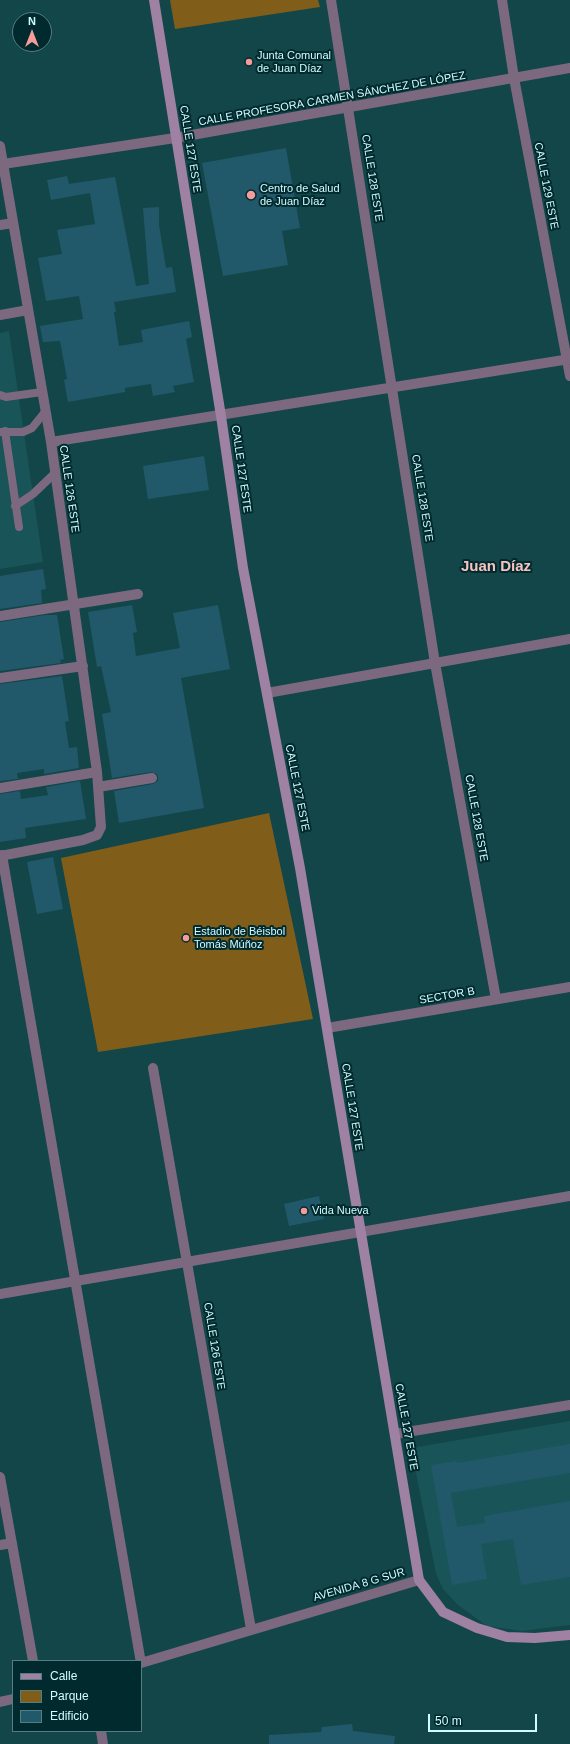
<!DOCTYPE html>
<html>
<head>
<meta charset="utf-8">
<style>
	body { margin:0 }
	#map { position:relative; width:570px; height:1744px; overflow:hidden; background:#124649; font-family:Arial,sans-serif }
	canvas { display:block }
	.legend { position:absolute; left:12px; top:1660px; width:130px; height:72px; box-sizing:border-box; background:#002a2d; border:1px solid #547e81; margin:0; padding:5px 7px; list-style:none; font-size:12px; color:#d1fcff }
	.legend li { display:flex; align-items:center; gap:8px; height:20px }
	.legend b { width:20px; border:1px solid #547e81 }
	.north { position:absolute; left:12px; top:12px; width:40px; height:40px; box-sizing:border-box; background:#002a2d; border:1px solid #547e81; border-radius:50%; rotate:0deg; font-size:11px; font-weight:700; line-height:16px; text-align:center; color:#d1fcff }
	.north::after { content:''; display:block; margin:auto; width:14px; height:18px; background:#f59b99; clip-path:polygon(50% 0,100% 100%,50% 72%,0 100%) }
	.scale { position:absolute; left:428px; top:1714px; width:109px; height:18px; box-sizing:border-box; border:2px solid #d1fcff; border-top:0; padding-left:5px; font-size:12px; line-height:14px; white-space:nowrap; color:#d1fcff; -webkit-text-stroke:3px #002a2d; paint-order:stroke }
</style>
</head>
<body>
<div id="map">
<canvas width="570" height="1744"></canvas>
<ul class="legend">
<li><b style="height:5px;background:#9e81a3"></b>Calle</li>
<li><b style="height:11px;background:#805e1a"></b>Parque</li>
<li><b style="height:11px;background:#21596a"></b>Edificio</li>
</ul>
<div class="north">N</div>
<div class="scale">50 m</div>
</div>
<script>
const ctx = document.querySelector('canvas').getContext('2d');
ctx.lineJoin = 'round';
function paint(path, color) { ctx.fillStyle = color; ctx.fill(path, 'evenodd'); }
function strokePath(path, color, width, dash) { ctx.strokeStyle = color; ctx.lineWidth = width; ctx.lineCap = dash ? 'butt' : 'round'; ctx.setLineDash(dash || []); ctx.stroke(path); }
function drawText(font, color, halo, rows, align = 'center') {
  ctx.font = font + ' Arial,sans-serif'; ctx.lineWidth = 4; ctx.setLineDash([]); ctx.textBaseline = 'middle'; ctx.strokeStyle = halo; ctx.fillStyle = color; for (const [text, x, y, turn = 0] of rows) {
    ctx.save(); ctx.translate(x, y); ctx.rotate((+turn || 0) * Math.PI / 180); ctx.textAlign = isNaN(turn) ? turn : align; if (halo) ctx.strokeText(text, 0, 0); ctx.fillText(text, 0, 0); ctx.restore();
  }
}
const built = new Path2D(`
	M9,331L43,562L0,569V333Z
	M570,1421V1625L522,1631L487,1626L458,1605L443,1589L436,1574L411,1448Z`);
const green = new Path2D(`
	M170,0H318L320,7L175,29Z
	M269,813L313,1019L98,1052L61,858Z`);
const building = new Path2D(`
	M286,148L300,228L282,231L288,265L223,276L202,163Z
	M67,176L69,184L115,177L136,286L149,284L143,208L159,207V225L166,268L172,267L176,292L114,302L116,312H114L119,346L143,342L141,330L189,321L192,337L186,339L194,382L173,386L175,392L153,396L151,384L125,388V392L68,402L64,380L67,379L60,341L43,342L40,326L83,319L79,296L46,301L38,258L62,254L57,230L95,224L90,193L51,200L47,180Z
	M204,456L209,490L148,499L143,466Z
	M43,569L46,589L41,590L42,603L0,609V576Z
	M132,605L137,632L133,633L136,656L180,648L173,613L218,605L230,669L181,678L204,808L119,823L114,791L153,784L158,781V777L157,774L151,772L112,778L102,714L111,712L101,666L97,667L88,612Z
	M45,615H57L64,659L60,660L61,663L0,671V622Z
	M62,676L69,721L65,722L69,748L77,747L79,768L44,774V769L17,773L18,779L0,781V684Z
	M80,781L86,819L25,828L26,838L0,842V794L20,791L21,799L48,795L46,787Z
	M53,857L63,909L37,914L27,862Z
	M319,1196L324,1219L289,1226L284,1204Z
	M570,1444V1473L451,1493L457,1527L485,1523L484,1516L570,1501V1577L521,1585L513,1539L481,1544L487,1579L452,1585L431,1465L456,1461L457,1463Z
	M352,1724L353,1731L395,1736L394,1744H269V1735L321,1732L322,1727Z`);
const lane = new Path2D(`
	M0,395L6,397L42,392
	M5,431L19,527
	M1,432H23L32,428L45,412
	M15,506L33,494L55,473`);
const street = new Path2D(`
	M331,0L435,663L496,999
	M502,0L514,78L570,376
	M0,146L51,442L97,772L101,827L97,835L83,840L0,856
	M3,164L175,138L570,68
	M0,225L13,223
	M0,315L28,310
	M51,442L570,359
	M0,616L138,594
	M0,678L83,666
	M267,693L570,639
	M98,787L152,778
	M0,788L97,772
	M2,855L141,1663
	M327,1028L570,987
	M153,1068L251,1629
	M0,1294L570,1196
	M395,1434L570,1405
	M0,1477L33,1661
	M0,1545L12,1543
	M141,1663L419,1580
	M0,1702L13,1699
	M101,1731L103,1744`);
const secondary = new Path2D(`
	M154,0L221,416L243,568L300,868L419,1580L443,1612L477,1628L507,1637L535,1638L570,1635`);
const markers = [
	[249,62,4,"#f59b99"],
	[251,195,5,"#f59b99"],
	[186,938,4,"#f59b99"],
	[304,1211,4,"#f59b99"]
];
const poiNames = [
	["Junta Comunal",257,56],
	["de Juan Díaz",257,69],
	["Centro de Salud",260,189],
	["de Juan Díaz",260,202],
	["Estadio de Béisbol",194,932],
	["Tomás Múñoz",194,945],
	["Vida Nueva",312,1211]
];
const streetNames = [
	["CALLE PROFESORA CARMEN SÁNCHEZ DE LÓPEZ",332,99,-10],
	["CALLE 127 ESTE",190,149,81],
	["CALLE 128 ESTE",372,178,81],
	["CALLE 129 ESTE",546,186,79],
	["CALLE 127 ESTE",241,469,82],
	["CALLE 126 ESTE",69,489,82],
	["CALLE 128 ESTE",422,498,81],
	["CALLE 127 ESTE",297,788,79],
	["CALLE 128 ESTE",476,818,80],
	["SECTOR B",447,996,-10],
	["CALLE 127 ESTE",352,1107,81],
	["CALLE 126 ESTE",214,1346,81],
	["CALLE 127 ESTE",406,1427,80],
	["AVENIDA 8 G SUR",359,1585,-16]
];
const districtNames = [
	["Juan Díaz",496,567]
];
paint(built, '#195458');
paint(green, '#805e1a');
paint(building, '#21596a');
strokePath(lane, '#7c697f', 8);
strokePath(street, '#7c697f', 10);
strokePath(secondary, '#9e81a3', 10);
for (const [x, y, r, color] of markers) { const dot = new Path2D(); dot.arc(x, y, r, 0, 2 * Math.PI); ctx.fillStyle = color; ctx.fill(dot); strokePath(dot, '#002a2d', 1.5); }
drawText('11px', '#d1fcff', '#002a2d', poiNames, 'left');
drawText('11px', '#d1fcff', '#002a2d', streetNames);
drawText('bold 15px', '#f6c2c0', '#002a2d', districtNames);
</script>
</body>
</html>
